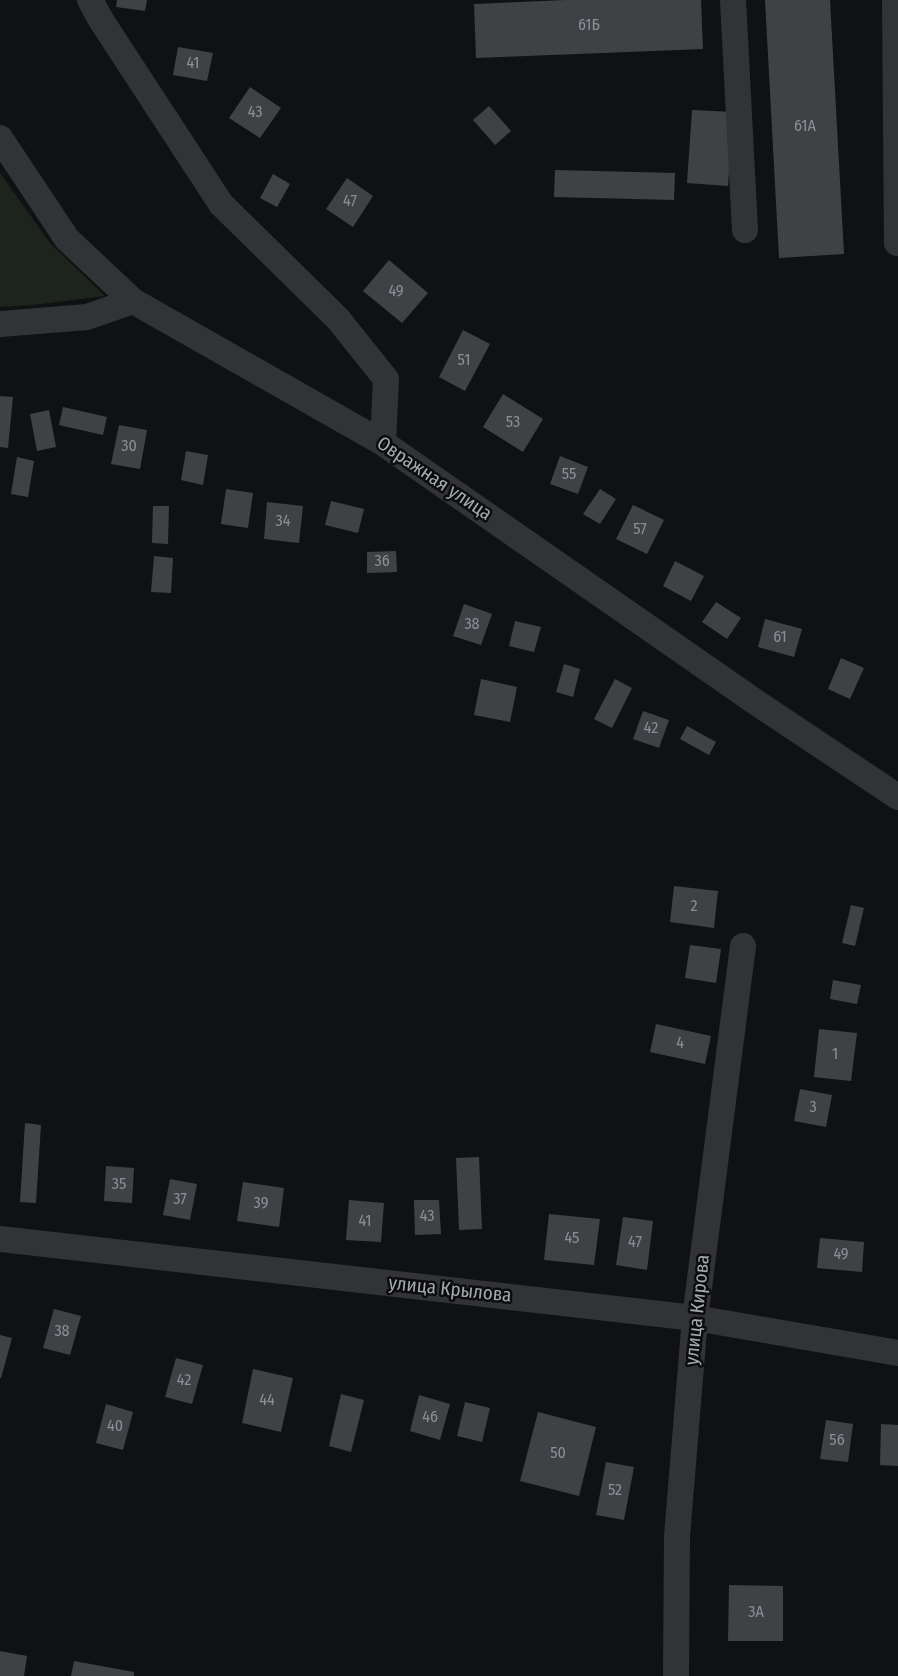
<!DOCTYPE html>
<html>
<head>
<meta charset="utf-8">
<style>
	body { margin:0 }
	canvas { display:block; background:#101112 }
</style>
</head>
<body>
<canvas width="898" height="1676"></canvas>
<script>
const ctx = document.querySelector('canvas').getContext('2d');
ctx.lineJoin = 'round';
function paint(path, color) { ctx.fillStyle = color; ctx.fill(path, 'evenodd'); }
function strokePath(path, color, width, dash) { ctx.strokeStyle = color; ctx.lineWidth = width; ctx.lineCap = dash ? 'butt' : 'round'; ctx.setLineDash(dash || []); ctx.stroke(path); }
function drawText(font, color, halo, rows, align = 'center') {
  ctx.font = font + ' "Fira Sans Condensed",sans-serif'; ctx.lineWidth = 5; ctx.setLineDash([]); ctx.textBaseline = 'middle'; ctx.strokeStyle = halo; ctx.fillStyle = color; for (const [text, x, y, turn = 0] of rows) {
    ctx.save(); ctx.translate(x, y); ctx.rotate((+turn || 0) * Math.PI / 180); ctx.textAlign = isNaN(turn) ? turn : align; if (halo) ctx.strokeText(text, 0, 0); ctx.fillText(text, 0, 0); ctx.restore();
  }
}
const green = new Path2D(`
	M0,173L50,243L105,296L33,305L0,307Z`);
const building = new Path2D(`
	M117,0H147L145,11L116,7Z
	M566,0H701L703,49L476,58L474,4Z
	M765,0H830L844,254L779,258Z
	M178,47L213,53L207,81L173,75Z
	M250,87L281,108L260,138L229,118Z
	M489,106L511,131L495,145L473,120Z
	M692,110L733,112L728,186L687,183Z
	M555,170L675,173L674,200L554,197Z
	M273,174L290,184L277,207L260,198Z
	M347,178L373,196L353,227L326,209Z
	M389,260L428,293L402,323L363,291Z
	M463,330L490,344L465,391L439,377Z
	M503,394L543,419L523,452L483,427Z
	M0,396L13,397L8,448L0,447Z
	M63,407L107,417L103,435L59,425Z
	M49,410L56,447L37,451L30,414Z
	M119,425L147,430L140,469L111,464Z
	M186,451L208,455L203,485L181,480Z
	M560,456L588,467L578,494L550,484Z
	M17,457L34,461L28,497L11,494Z
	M226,489L253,493L248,528L221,524Z
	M600,489L616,499L600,524L583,514Z
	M331,501L364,509L358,533L325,525Z
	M267,502L303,506L299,543L264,539Z
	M633,505L664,520L647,554L616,539Z
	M153,506H169L168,544L152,543Z
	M396,551L397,572L367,573V552Z
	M154,556L173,558L171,593L151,592Z
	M675,561L704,576L691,601L663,586Z
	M716,602L741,618L727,639L702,622Z
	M464,604L492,614L481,645L453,636Z
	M765,619L802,629L794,657L758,647Z
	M515,621L541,627L534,652L509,646Z
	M841,658L864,668L850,699L828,689Z
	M564,664L580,669L573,697L556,692Z
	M481,679L517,687L510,722L474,715Z
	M615,679L632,688L612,728L594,719Z
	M643,711L669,720L659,748L633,739Z
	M687,726L716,742L709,755L680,739Z
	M674,886L718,891L714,928L670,922Z
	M851,905L864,908L855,946L842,943Z
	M690,945L721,949L716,983L685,978Z
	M833,980L861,985L857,1004L830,999Z
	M656,1024L711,1036L705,1064L650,1052Z
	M819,1029L857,1033L851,1081L814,1077Z
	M800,1089L832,1095L826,1127L794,1121Z
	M25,1123L41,1125L36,1203L20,1202Z
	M479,1157L482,1229L459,1230L456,1158Z
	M106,1166L134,1168L132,1203L104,1201Z
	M170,1179L197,1184L190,1220L163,1215Z
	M243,1182L284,1188L279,1227L237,1221Z
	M349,1200L384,1203L381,1242L346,1240Z
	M414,1200H439L441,1234L415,1235Z
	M549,1214L600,1219L594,1265L544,1260Z
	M623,1217L653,1221L647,1270L616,1265Z
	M820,1238L864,1242L862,1272L817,1268Z
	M54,1309L81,1316L70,1355L43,1348Z
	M0,1335L12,1338L1,1378H0Z
	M176,1358L203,1365L192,1404L165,1397Z
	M253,1369L293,1378L281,1432L242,1423Z
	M341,1394L364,1400L351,1452L329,1446Z
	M419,1395L450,1404L440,1440L410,1431Z
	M465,1402L490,1408L482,1442L457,1436Z
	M106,1404L133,1412L123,1450L96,1443Z
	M538,1412L596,1427L579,1496L520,1481Z
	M826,1420L853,1424L848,1462L820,1459Z
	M881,1424L898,1425V1466L880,1465Z
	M606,1462L634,1467L624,1520L596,1515Z
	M729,1585L783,1586V1641H728Z
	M0,1651L27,1656L24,1676H0Z
	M74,1661L134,1672V1676H71Z`);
const minor = new Path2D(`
	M90,0L101,20L221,204L338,319L386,379L383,443
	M733,0L745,230
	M895,0L897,243
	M0,138L67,239L133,301L383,443L757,703L898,797
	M0,324L87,317L133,301
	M0,1239L695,1318L898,1353
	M676,1676L677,1536L695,1318L743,946`);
const numberNames = [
	["61Б",589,26],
	["41",193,64],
	["43",255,113],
	["61А",805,127],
	["47",350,202],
	["49",396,292],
	["51",464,361],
	["53",513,423],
	["30",129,447],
	["55",569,475],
	["34",283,522],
	["57",640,530],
	["36",382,562],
	["38",472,625],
	["61",780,638],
	["42",651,729],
	["2",694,907],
	["4",680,1044],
	["1",835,1055],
	["3",813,1108],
	["35",119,1185],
	["37",180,1200],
	["39",261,1204],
	["43",427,1217],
	["41",365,1222],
	["45",572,1239],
	["47",635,1243],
	["49",841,1255],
	["38",62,1332],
	["42",184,1381],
	["44",267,1401],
	["46",430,1418],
	["40",115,1427],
	["56",837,1441],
	["50",558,1454],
	["52",615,1491],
	["3А",756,1613]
];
const streetNames = [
	["Овражная улица",434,479,34],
	["улица Крылова",450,1290,6],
	["улица Кирова",698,1310,-84]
];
paint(green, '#1d241d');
paint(building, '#404145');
strokePath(minor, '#323336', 26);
drawText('16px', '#8a8f97', null, numberNames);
drawText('19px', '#a3a9b2', '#0c0c0d', streetNames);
</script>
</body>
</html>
